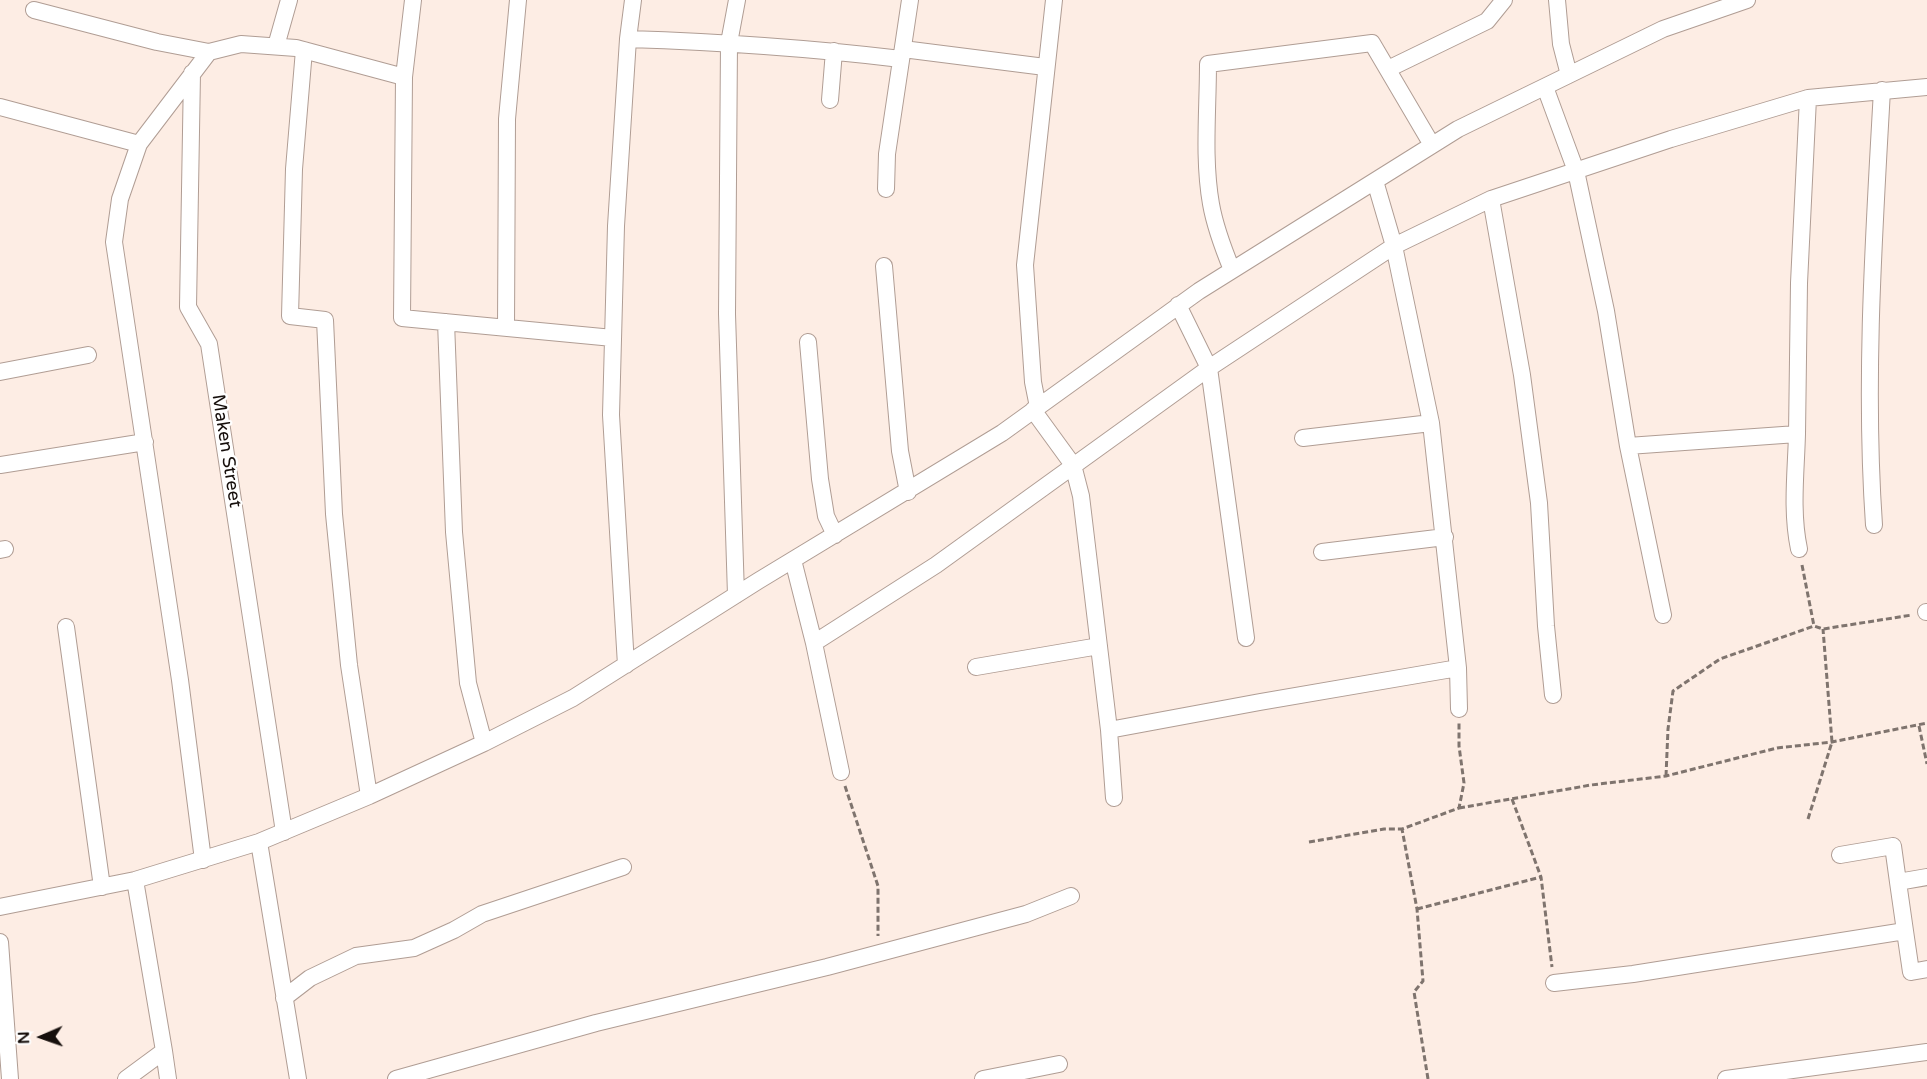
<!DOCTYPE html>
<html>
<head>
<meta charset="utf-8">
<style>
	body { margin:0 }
	#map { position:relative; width:1927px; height:1079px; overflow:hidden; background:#fdede4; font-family:"Varela Round",sans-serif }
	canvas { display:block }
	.north { position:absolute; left:12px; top:1007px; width:60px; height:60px; -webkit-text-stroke:4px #fff; paint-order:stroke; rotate:268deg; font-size:16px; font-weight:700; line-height:24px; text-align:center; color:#160f0c }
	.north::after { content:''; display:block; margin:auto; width:21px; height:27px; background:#160f0c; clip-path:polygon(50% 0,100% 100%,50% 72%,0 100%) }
</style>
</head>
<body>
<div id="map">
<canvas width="1927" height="1079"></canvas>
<div class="north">N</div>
</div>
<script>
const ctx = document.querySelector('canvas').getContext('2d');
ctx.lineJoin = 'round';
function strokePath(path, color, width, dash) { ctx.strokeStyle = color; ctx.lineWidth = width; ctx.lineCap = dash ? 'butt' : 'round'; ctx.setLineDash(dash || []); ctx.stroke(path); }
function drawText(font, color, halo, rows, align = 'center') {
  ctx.font = font + ' "Varela Round",sans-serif'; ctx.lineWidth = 4.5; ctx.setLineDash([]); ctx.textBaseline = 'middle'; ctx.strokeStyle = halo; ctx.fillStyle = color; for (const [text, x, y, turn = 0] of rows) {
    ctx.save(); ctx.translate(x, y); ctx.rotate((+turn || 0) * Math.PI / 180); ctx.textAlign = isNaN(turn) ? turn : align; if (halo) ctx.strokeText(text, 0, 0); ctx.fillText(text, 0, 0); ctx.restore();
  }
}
const path = new Path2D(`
	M1802,565L1814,626
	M1919,726L1927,764
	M1666,776L1668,729L1673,691L1720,659L1814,626L1823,629L1912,615
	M845,786L878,886V936
	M1512,799L1541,877L1552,967
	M1459,808L1591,785L1666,776L1777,748L1832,742L1927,723
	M1808,819L1832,742L1823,629
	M1309,842L1384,829H1402
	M1417,909L1541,877
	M1428,1079L1414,992L1423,981L1417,909L1402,829L1459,808L1464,783L1459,746V723`);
const minor = new Path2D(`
	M413,0L404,77L402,318L613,338
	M1557,0L1561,44L1569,75
	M34,10L157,42L209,52
	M628,39C720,42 810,48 901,59
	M276,46L289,0
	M903,49L1045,67
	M304,50L294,169L290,316L325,320L334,514L349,665L369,796
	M1388,69L1487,21L1504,0
	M192,73L188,307L209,344L284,832
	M1545,87L1576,171L1606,311L1628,446L1663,615
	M830,100L834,51
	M0,107L139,144
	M1375,181L1394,246L1431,423L1458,668L1459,709
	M886,189L887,154L910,0
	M1491,199L1522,375L1539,503L1546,626L1553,695
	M884,266L900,451L908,492
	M1232,270C1223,248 1215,227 1211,204C1203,159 1208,110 1208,64L1372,43L1432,145
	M1178,305L1209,368L1246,638
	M446,322L454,532L468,683L484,743
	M506,328L507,119L518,0
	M808,342L820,479L826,516L835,535
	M0,372L88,355
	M1038,407L1033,382L1025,265L1054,0
	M1033,410L1073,465L1081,496L1109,730L1114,798
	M1797,434C1796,472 1791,511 1799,549
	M1303,438L1431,423
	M1628,446L1797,434L1799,283L1808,98
	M0,465L145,442
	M1874,525C1864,382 1874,233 1882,90
	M0,550L5,549
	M1322,552L1445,537
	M793,560L814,643L841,772
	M736,595L727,314L729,43L737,0
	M1926,612H1927
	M66,627L102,887
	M814,643L936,565L1209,368L1394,246L1491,199L1671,139L1808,98L1927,87
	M626,665L611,415L616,226L628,39L633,0
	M976,667L1099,646
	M1109,730L1260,702L1458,668
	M259,842L298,1079
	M1840,855L1893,846L1898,882
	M203,860L180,680L114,242L120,199L139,144L209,52L241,44L296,48L404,77
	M0,907L135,880L259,842L369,796L484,743L573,698L758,581L1002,433L1199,291L1458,129L1663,29L1747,0
	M1905,931L1898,882L1927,877
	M0,942L10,1079
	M1554,983L1633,974L1905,931L1911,972L1927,969
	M284,998L310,978L356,956L414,948L454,930L482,914L623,867
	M164,1051L168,1079
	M126,1079L164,1051L135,880
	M396,1079L596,1023L827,967L1026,914L1071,896
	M983,1079L1059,1064
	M1726,1079L1927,1052`);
const streetNames = [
	["Maken Street",226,451,81]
];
strokePath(minor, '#b09d94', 18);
strokePath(path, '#7f746e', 3, [6, 3]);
strokePath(minor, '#fff', 16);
drawText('18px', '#160f0c', '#fff', streetNames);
</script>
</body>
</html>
